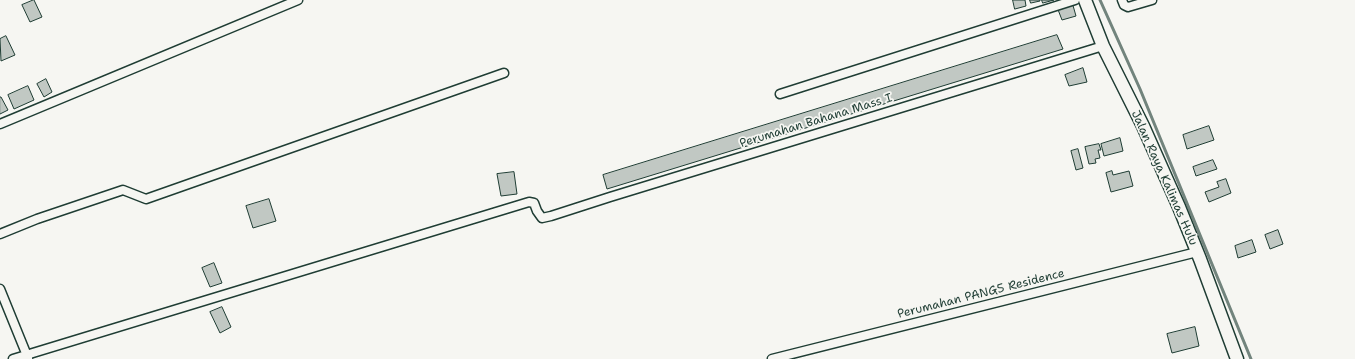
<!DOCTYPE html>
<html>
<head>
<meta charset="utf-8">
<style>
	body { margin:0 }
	canvas { display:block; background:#f6f6f2 }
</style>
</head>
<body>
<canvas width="1355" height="359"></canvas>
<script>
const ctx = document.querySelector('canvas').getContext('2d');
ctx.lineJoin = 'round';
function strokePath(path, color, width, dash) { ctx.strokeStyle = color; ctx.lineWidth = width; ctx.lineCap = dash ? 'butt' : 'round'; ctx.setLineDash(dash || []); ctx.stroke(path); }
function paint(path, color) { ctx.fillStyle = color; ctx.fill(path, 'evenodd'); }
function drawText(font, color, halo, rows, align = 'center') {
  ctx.font = font + ' "Shantell Sans",sans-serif'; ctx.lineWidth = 3.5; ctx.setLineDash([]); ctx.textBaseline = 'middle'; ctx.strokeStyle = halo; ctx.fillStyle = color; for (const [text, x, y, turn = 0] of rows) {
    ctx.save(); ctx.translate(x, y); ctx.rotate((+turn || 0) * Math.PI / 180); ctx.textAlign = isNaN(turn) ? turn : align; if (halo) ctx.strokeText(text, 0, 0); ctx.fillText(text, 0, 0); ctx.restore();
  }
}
const stream = new Path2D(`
	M1100,0L1140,89L1251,359`);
const building = new Path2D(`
	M34,0L42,17L30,22L22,5Z
	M1013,0H1025L1026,6L1015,9Z
	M1030,0H1040V1L1031,3Z
	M1042,0H1054L1043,3Z
	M1072,2L1076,16L1062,20L1057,7Z
	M1057,35L1063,49L607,189L603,175Z
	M6,36L15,55L1,61L0,39Z
	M1083,68L1087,82L1069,86L1065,75Z
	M46,79L52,92L44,97L37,84Z
	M28,86L34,100L14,109L8,95Z
	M0,97H1L8,110L0,114Z
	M1209,126L1214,140L1187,149L1183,135Z
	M1120,138L1123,151L1104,156L1101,144Z
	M1099,144L1101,150H1098L1100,158L1095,159L1096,163L1089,164L1085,147Z
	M1078,149L1083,168L1076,170L1071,151Z
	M1213,160L1217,169L1196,176L1193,167Z
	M1112,171L1113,175L1129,171L1133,186L1111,192L1106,173Z
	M514,172L517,194L501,196L497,174Z
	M1226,179L1231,193L1209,202L1205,192L1219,187L1217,182Z
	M269,199L276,221L253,228L246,206Z
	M1278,230L1283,244L1270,249L1265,235Z
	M1252,240L1256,252L1238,258L1235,246Z
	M214,263L222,283L210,287L202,268Z
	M222,307L231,327L220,333L210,312Z
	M1195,327L1199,346L1172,353L1167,334Z`);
const street = new Path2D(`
	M1122,0L1124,5L1128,7L1152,0
	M780,94L1075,0
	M0,124L298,0
	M0,234L37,219L123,190L146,199L504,73
	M0,289L28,358
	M13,359L529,202L534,203L537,211L542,218L551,216L610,197L1103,46
	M772,359L1197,252`);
const secondary = new Path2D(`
	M1085,0L1103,46L1143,126L1179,207L1200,259L1237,359`);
const streetNames = [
	["Perumahan Bahana Mass I",816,121,-17],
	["Jalan Raya Kalimas Hulu",1164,178,66],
	["Perumahan PANG5 Residence",981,294,-14]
];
strokePath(stream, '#72847d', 3);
paint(building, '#c1c8c3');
strokePath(building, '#1f3d34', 1);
strokePath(street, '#1f3d34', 11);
strokePath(secondary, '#1f3d34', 15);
strokePath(street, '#f6f6f2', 8);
strokePath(secondary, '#f6f6f2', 12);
drawText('12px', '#1f3d34', '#f6f6f2', streetNames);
</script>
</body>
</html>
